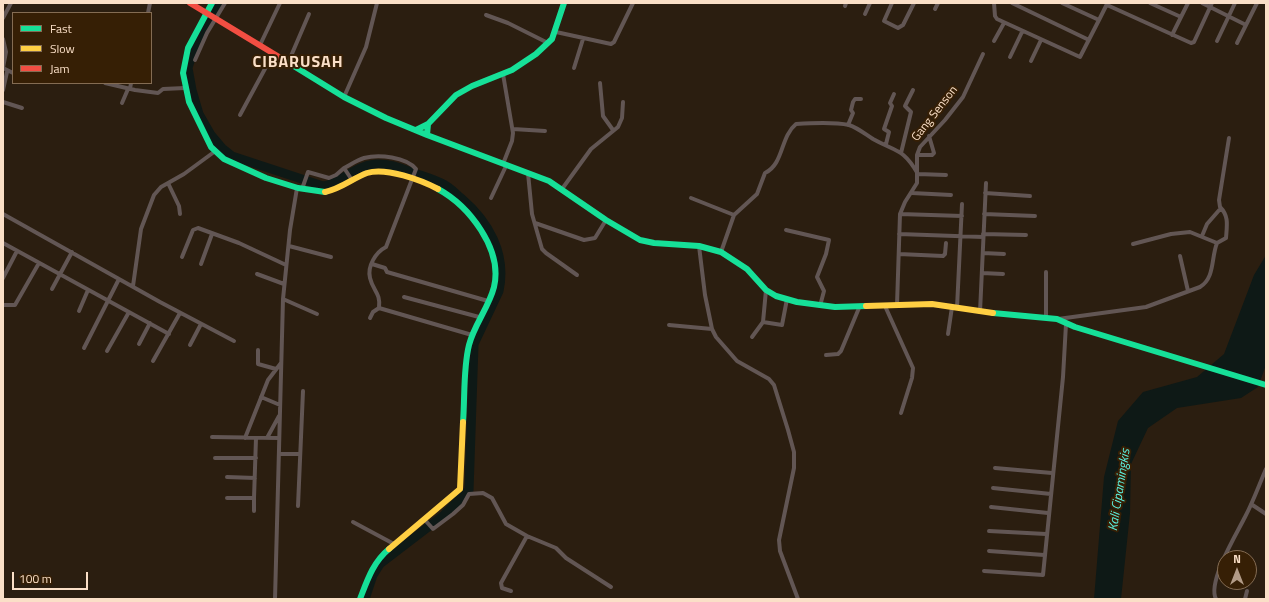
<!DOCTYPE html>
<html>
<head>
<meta charset="utf-8">
<style>
	body { margin:0 }
	#map { position:relative; width:1269px; height:602px; overflow:hidden; background:#2b1e10; font-family:"Titillium Web",sans-serif }
	canvas { display:block }
	.frame { position:absolute; inset:0; border:4px solid #fadfc7; pointer-events:none }
	.legend { position:absolute; left:12px; top:12px; width:140px; height:72px; box-sizing:border-box; background:#361f05; border:1px solid #846c53; margin:0; padding:5px 7px; list-style:none; font-size:12px; color:#fadfc7 }
	.legend li { display:flex; align-items:center; gap:8px; height:20px }
	.legend b { width:20px; border:1px solid #846c53 }
	.north { position:absolute; left:1217px; top:550px; width:40px; height:40px; box-sizing:border-box; background:#361f05; border:1px solid #846c53; border-radius:50%; rotate:0deg; font-size:11px; font-weight:700; line-height:16px; text-align:center; color:#fadfc7 }
	.north::after { content:''; display:block; margin:auto; width:14px; height:18px; background:#b29b87; clip-path:polygon(50% 0,100% 100%,50% 72%,0 100%) }
	.scale { position:absolute; left:12px; top:572px; width:76px; height:18px; box-sizing:border-box; border:2px solid #fadfc7; border-top:0; padding-left:5px; font-size:12px; line-height:14px; white-space:nowrap; color:#fadfc7; -webkit-text-stroke:3px #361f05; paint-order:stroke }
</style>
</head>
<body>
<div id="map">
<canvas width="1269" height="602"></canvas>
<div class="frame"></div>
<ul class="legend">
<li><b style="height:5px;background:#16e098"></b>Fast</li>
<li><b style="height:5px;background:#ffcf43"></b>Slow</li>
<li><b style="height:5px;background:#f24e42"></b>Jam</li>
</ul>
<div class="north">N</div>
<div class="scale">100 m</div>
</div>
<script>
const ctx = document.querySelector('canvas').getContext('2d');
ctx.lineJoin = 'round';
function paint(path, color) { ctx.fillStyle = color; ctx.fill(path, 'evenodd'); }
function strokePath(path, color, width, dash) { ctx.strokeStyle = color; ctx.lineWidth = width; ctx.lineCap = dash ? 'butt' : 'round'; ctx.setLineDash(dash || []); ctx.stroke(path); }
function drawText(font, color, halo, rows, align = 'center') {
  ctx.font = font + ' "Titillium Web",sans-serif'; ctx.lineWidth = 4; ctx.setLineDash([]); ctx.textBaseline = 'middle'; ctx.strokeStyle = halo; ctx.fillStyle = color; for (const [text, x, y, turn = 0] of rows) {
    ctx.save(); ctx.translate(x, y); ctx.rotate((+turn || 0) * Math.PI / 180); ctx.textAlign = isNaN(turn) ? turn : align; if (halo) ctx.strokeText(text, 0, 0); ctx.fillText(text, 0, 0); ctx.restore();
  }
}
const water = new Path2D(`
	M1266,255V365L1258,387L1241,398L1177,408L1148,428L1131,464L1130,513L1121,599H1094L1104,477L1118,421L1143,392L1197,377L1224,354L1254,275Z`);
const river = new Path2D(`
	M219,3L194,48L188,68L192,90L199,114L211,135L222,148L232,156L323,186C341,184 352,166 376,164C390,163 403,169 417,174C426,177 436,180 445,185C451,188 456,194 461,198C489,222 507,254 499,291L474,344L469,490L444,515L380,564L373,575L365,599`);
const street = new Path2D(`
	M892,3L884,21L898,28L903,25L914,3
	M994,3L995,16L997,19L1080,57L1099,20
	M1012,3L1089,40
	M1062,3L1099,20L1107,4
	M1150,3L1181,17
	M1202,3L1246,25
	M1107,5L1191,43L1194,42L1212,3
	M845,6L846,3
	M935,9L938,3
	M148,13L150,3
	M865,14L870,3
	M486,15L508,23L548,43
	M3,18L11,3
	M556,32L611,44L614,42L633,3
	M1172,35L1188,3
	M3,39L6,52L3,68L13,73
	M994,41L1004,23
	M1217,41L1235,3
	M1237,43L1257,3
	M260,45L280,3
	M1010,57L1022,32
	M195,60L207,33L225,3
	M1031,61L1041,40
	M288,63L309,14
	M574,68L583,39
	M105,83L135,90L158,93L163,89L185,88
	M600,83L603,116L613,130
	M130,89L131,83
	M3,90L7,72
	M344,97L366,47L377,3
	M3,102L22,108
	M122,103L128,89
	M240,115L273,54
	M848,125L853,113L851,110L853,102L855,99H861
	M513,129L545,131
	M886,144L889,132L884,129L892,106L890,103L894,94
	M901,153L911,112L905,106L913,90
	M917,155H932L934,153L929,136
	M503,164L512,141L513,133L503,74
	M344,168C350,165 357,160 364,158C379,154 406,157 416,169L386,247C376,252 367,266 370,278C373,291 381,293 379,308L373,312L370,318
	M528,173L532,214L542,249L546,253L577,275
	M168,183L179,206L180,214
	M302,189L308,172L329,178L336,175L344,168L352,180
	M562,189L591,149L618,127L622,118L623,102
	M912,193L951,195
	M985,193L1030,196
	M491,198L506,166
	M691,198L734,215
	M3,214L160,302L234,341
	M900,214L962,216
	M984,214L1035,216
	M535,223L584,240L595,238L606,220
	M786,230L829,240L826,254L817,277L824,291L820,306
	M899,234L983,237
	M983,234L1026,235
	M1202,236L1207,224L1221,208
	M3,243L169,334
	M1133,244L1171,234L1190,232L1217,243
	M289,246L331,257
	M699,246L705,295L712,329L716,337L737,361L769,379L774,385L788,430L794,452V468L779,540L780,551L798,599
	M721,252L734,215L757,194L765,173C784,164 780,137 796,124C811,123 835,122 849,125C858,128 865,134 873,139C896,152 903,148 918,174L946,175
	M983,253L1004,254
	M899,254L943,256L945,254L946,243
	M1180,256L1188,291
	M182,257L193,230L198,228L239,243L286,265
	M201,264L212,234
	M372,264L385,268L387,272L488,301
	M982,273L1003,274
	M257,274L284,284
	M3,278L17,251
	M133,286L141,229L154,195L161,187L184,174L214,152
	M52,289L72,252
	M404,297L479,317
	M283,299L317,314
	M3,305H15L39,263
	M897,305L900,214L905,202L917,183V155L920,147L945,120L963,97L983,54
	M885,306L913,368L912,378L901,413
	M379,308L472,335
	M957,308L962,204
	M79,311L88,290
	M980,312L986,183
	M1046,318V272
	M1058,319L1146,307L1200,287C1215,278 1211,258 1217,243L1226,238C1227,225 1229,216 1220,207L1219,200L1229,138
	M763,322L782,325L787,299
	M669,325L712,329
	M948,334L952,307
	M752,337L763,322L766,290
	M139,344L150,323
	M190,345L201,324
	M84,348L119,279
	M258,350V364L276,369
	M107,351L129,312
	M826,355L838,354L841,351L859,308
	M153,361L180,313
	M261,397L280,405
	M212,437L279,438
	M245,438L268,380L281,363
	M267,438L279,416
	M279,454H300
	M215,458H256
	M995,468L1052,473
	M227,477L255,478
	M993,488L1051,494
	M227,498H254L256,438
	M1251,504L1266,514
	M298,506L303,391
	M991,507L1048,513
	M254,511V498
	M424,519L433,529L453,514L463,505L469,494L483,493L492,498L506,524L527,536L556,548L566,558L611,587
	M353,522L394,544
	M989,531L1046,534
	M989,551L1044,555
	M984,571L1043,575L1063,377L1066,324
	M511,591L502,588L501,583L527,536
	M275,599L283,299L290,230L297,188
	M1216,599C1207,582 1237,533 1245,517C1253,502 1259,485 1266,469
	M1245,599L1247,591`);
const fast = new Path2D(`
	M212,3L188,48L183,73L189,102L211,147L224,159L266,178L298,188L325,192
	M284,60L344,97L386,118L427,135L428,124
	M416,130L428,124L456,95L472,86L512,70L536,54L552,39L564,3
	M427,135L549,181L606,220L640,240L654,243L699,246L721,252L747,269L766,290L776,296L797,302L835,307L866,306
	M438,189C469,206 503,249 494,287C489,307 474,325 469,345C463,369 465,397 463,422
	M993,313L1057,319L1075,327L1266,385
	M360,599C367,581 373,562 389,549`);
const slow = new Path2D(`
	M325,192C341,189 353,178 367,173C386,167 421,180 438,189
	M866,306L932,304L993,313
	M389,549L460,489L463,422`);
const jam = new Path2D(`
	M190,3L284,60`);
const streetNames = [
	["Gang Senson",935,114,-52]
];
const waterNames = [
	["Kali Cipamingkis",1120,490,-81]
];
const districtNames = [
	["CIBARUSAH",298,63]
];
paint(water, '#0e1916');
strokePath(river, '#0e1916', 9);
strokePath(street, '#625654', 4);
strokePath(fast, '#16e098', 6);
strokePath(slow, '#ffcf43', 6);
strokePath(jam, '#f24e42', 6);
drawText('12px', '#fadfc7', '#361f05', streetNames);
drawText('italic 13px', '#5cf6e5', '#361f05', waterNames);
ctx.letterSpacing = '1px';
drawText('bold 16px', '#fadfc7', '#361f05', districtNames);
ctx.letterSpacing = '0px';
</script>
</body>
</html>
